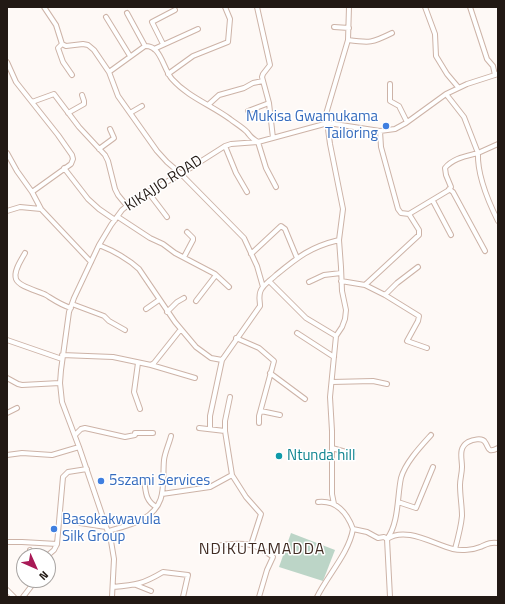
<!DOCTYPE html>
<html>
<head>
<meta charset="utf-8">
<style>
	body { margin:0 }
	#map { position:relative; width:505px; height:604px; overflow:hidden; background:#fef9f6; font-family:"Titillium Web",sans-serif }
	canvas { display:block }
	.frame { position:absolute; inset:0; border:8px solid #221914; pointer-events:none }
	.north { position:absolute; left:16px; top:548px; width:40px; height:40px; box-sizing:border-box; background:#fff; border:1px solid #a7a3a1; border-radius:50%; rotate:135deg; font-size:11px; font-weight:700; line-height:16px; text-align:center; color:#221914 }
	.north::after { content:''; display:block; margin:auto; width:14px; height:18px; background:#a81956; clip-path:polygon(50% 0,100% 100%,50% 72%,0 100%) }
</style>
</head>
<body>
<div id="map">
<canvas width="505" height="604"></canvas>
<div class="frame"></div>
<div class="north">N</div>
</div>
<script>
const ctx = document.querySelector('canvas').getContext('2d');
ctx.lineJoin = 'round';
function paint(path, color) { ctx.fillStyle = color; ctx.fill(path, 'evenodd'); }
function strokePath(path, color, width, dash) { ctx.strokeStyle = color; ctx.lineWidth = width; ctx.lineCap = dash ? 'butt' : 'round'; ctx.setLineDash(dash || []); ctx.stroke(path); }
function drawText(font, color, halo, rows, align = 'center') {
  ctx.font = font + ' "Titillium Web",sans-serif'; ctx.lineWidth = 3; ctx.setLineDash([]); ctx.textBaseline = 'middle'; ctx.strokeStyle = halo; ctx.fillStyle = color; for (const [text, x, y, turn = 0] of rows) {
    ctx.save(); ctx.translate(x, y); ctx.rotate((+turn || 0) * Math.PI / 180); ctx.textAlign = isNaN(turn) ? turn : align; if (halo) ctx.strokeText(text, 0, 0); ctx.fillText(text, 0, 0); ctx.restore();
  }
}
const green = new Path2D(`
	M291,533L335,550L323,581L279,567Z`);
const street = new Path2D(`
	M44,7L56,25L62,44L66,46L83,44L88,45L94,50L109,72L118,96L157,151L167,162L181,174L244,238L257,266L263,287
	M257,7L270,65L263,74L262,77L269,103L273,138
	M425,7L435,34L436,56L447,74L458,87
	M470,7L487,59L493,66L495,75
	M127,13L145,46
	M106,17L130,56
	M334,27L349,28
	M348,40C370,43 372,43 392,33
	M62,44L58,48L63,62L72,75
	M163,44L152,22L175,10
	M154,49L198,29
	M7,62L16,82L58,135L72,155L73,159L71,164L32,192
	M109,72L145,46C161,45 163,69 172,79C188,97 211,105 230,119C235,123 242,127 247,132C252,138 250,137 258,142L266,168L276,187
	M168,74L193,56L228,42L230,19L225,7
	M390,84V101L399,106L407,122
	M32,102L54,94L79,127L105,155L108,161L115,189L118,195L127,206
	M208,105L219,95L244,88L253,83L263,81
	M248,111L269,103
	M68,113L84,104V101L82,95
	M130,113L142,106
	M380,131L381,147L398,209L401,213L409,214L449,190L451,187L446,175L445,168C453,158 467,156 478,153L464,117L446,94
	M498,144L478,153C477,176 488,201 498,221
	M225,146L236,173L247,192
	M99,149L114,138L110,129
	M7,153L17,171L32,192L41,209L91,262
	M64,168L88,199L99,209L115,220
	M449,189L453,192L485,251
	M148,192L167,217
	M433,201L451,235
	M7,211L20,207L41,209
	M118,217L150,238L163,244L175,253L215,274L229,287
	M99,245C114,251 127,258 139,269L175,322L196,347L211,358L222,360
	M25,253C22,259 13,271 16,279C19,287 39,291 46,295C54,300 61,305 71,308
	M251,254L281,226L285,229L297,258
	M184,257L193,240V238L187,232
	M269,281L306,318L336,336
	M341,281L365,285L419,235V230L409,214
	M309,282L324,275L341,273
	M365,285L385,295L397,283L418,267
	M385,295L419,316L418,321L407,341L427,348
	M196,301L216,275
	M72,304L104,316L109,321L125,330
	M146,309L159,300
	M167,312L177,302L184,298
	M297,333L334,357
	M236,338L259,348L274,361L259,416V423
	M7,340L62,359
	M62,355L113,357L151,365L154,363L181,329
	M138,363L134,392L140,409
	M151,365L195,378
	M270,373L305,399
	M7,378L18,384L22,385L60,383
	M332,382L373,381L387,384
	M261,411L280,415
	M7,413L17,408
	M199,428L225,431L232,475L246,497L261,514L251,545
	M210,429V416L222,360L260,306C260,300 258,296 261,290C264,284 271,280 276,275C298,257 310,247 339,240
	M225,431V421L230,397
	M75,435L81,429L85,428L125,437L135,435V433H153
	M332,448L353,454
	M7,455L22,453L52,455L79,447
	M144,480C146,492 145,500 156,507
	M162,494L210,487L232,475
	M398,502L416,508L433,467
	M334,504L332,494V431L330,397L336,336L342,327L345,319L346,310L342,291L341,267L339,240L343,209L330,144L326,114L348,40L349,7
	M80,523L106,527
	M353,529L367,532L378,538L384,537L387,539C399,523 397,497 401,478C405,463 421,446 431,435
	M108,531C119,528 132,525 143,519C168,505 162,484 164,460C165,452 169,444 171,436
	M7,542H22L57,544
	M208,547C222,545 237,542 251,545C259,546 266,552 273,557L267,570L259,597
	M455,549C458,538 461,527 462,516C462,506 460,496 460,485C460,479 462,473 462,467C462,458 458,448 468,442C472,440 482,437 485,442C489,447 487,454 498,448
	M30,550L32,556
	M47,556L54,550L57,544L63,477L68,472L87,469
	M136,585L151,591
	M113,587C136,585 143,584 163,572L188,575L183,597
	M7,590L14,597
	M23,597L36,580
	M112,597L114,559L111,541L79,447L62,402L60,383L61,370L69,312L74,298L99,245L111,225L122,210L134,200L148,192L181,174L225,146L231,144L258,142L328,123L380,131L395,129L406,123L446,94L467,84L498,74
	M317,597C327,576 349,553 353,529C347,513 337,500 318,502
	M390,597L387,539C406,526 433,544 453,549C461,551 473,550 480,547C487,544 490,542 498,543`);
const markers = [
	[386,126,4,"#3f7fe0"],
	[279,456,4,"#0f9aa8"],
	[101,481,4,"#3f7fe0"],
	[54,529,4,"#3f7fe0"]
];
const shopNames = [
	["Mukisa Gwamukama",378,117,"right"],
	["Tailoring",378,134,"right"],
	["5szami Services",109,481],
	["Basokakwavula",62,520],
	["Silk Group",62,537]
];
const streetNames = [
	["KIKAJJO ROAD",164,184,-33]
];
const cultureNames = [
	["Ntunda hill",287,456]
];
const neighbourhoodNames = [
	["NDIKUTAMADDA",262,550]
];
paint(green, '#bcd5c7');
strokePath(street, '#cdb3a7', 6);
strokePath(street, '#fff', 4);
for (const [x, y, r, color] of markers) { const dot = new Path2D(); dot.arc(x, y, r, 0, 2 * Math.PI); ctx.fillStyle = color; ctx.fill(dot); strokePath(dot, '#fff', 1.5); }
drawText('15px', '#366cbe', '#fff', shopNames, 'left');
drawText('15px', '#221914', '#fff', streetNames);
drawText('15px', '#0d838f', '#fff', cultureNames, 'left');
ctx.letterSpacing = '1px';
drawText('16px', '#422d24', '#fff', neighbourhoodNames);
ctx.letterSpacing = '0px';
</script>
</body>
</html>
